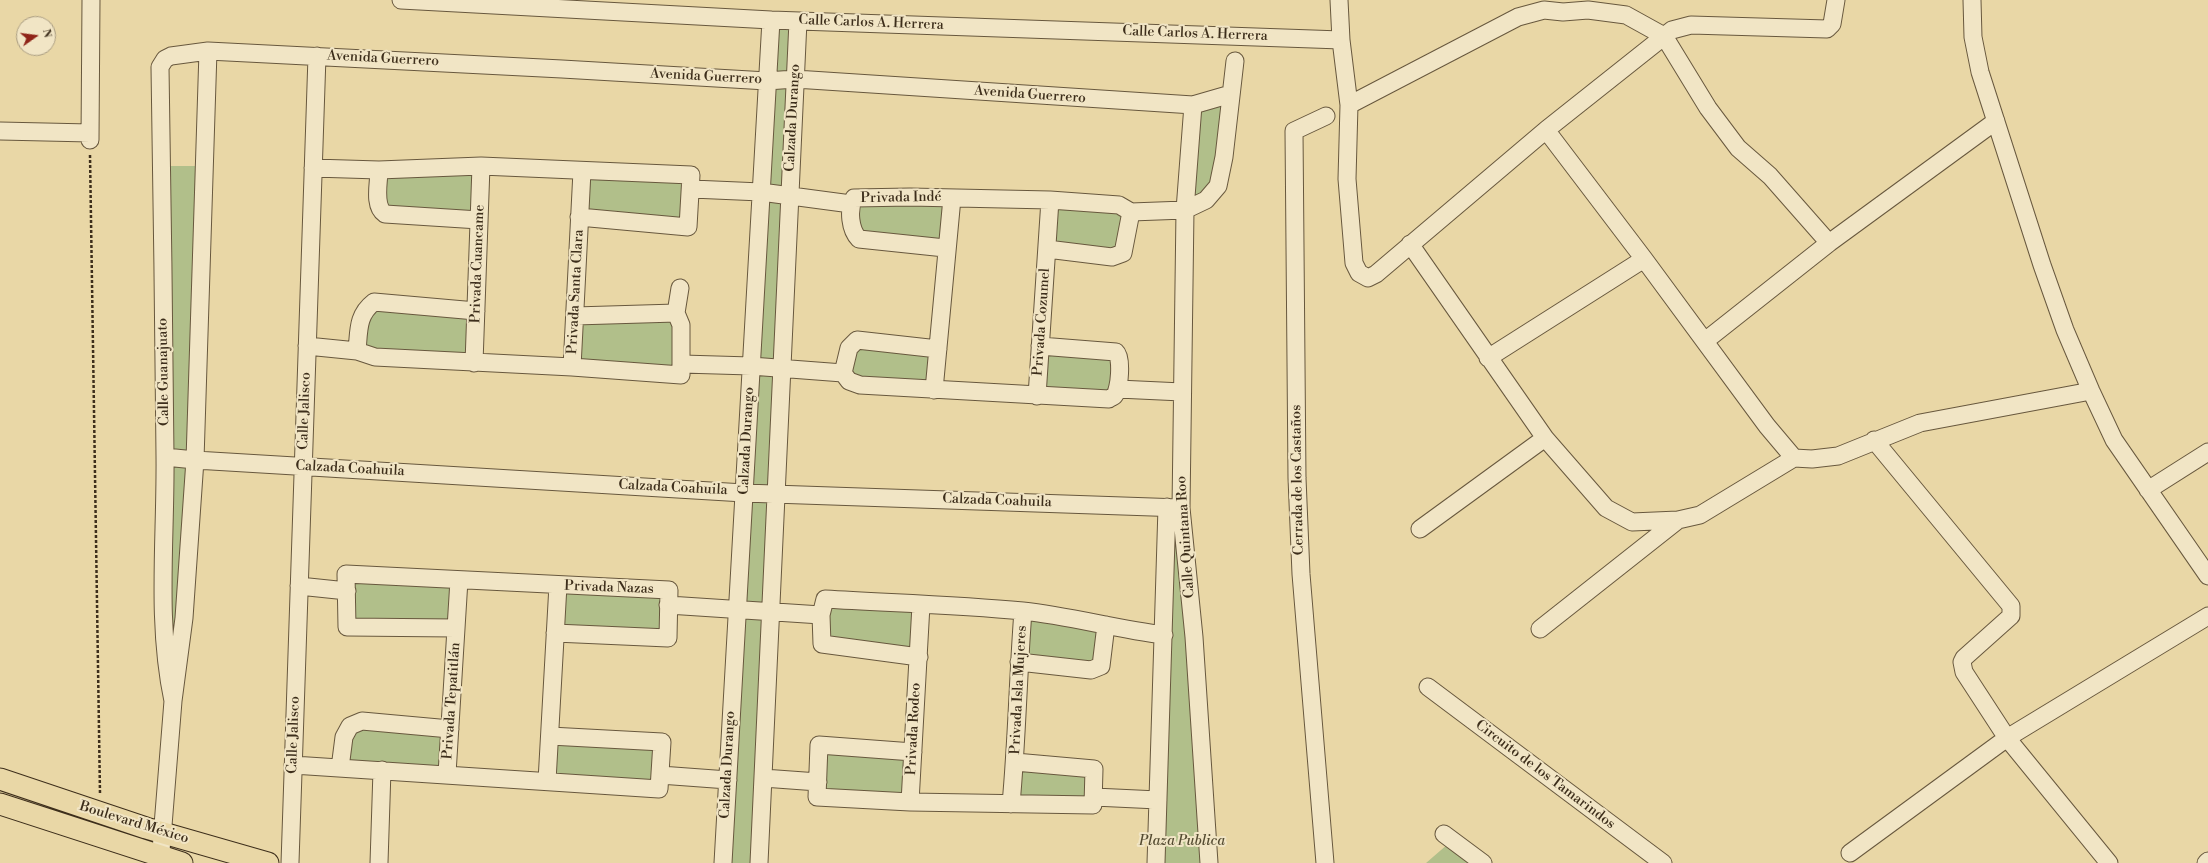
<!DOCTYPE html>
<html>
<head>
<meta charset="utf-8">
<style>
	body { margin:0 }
	#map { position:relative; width:2208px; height:863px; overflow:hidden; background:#e9d7a6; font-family:"Libre Bodoni",serif }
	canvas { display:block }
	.north { position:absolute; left:16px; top:16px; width:40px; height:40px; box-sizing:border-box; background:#f1e5c5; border:1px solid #a99c81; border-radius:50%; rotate:76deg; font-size:11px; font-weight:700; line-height:16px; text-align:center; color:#3d2e1b }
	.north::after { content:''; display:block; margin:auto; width:14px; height:18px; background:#8f2418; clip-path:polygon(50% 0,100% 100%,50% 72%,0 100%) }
</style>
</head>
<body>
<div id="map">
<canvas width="2208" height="863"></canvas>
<div class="north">N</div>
</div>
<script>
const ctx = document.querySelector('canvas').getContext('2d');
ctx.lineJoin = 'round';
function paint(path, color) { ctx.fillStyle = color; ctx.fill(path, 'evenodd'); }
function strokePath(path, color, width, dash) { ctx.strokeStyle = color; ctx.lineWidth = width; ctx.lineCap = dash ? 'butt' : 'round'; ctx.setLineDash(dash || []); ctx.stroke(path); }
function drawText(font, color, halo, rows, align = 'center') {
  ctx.font = font + ' "Libre Bodoni",serif'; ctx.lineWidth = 4; ctx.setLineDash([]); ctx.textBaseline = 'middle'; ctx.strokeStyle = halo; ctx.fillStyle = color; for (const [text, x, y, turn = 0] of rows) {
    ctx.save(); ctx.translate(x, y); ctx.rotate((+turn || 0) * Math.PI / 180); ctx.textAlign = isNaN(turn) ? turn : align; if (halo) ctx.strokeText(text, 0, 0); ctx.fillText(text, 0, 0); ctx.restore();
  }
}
const green = new Path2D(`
	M774,24H794L755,863H726Z
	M1230,97L1217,184L1188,206L1196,107Z
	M164,166H202L193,463L172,687Z
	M477,169L476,216L384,210V174Z
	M584,175L689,177L686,224L584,215Z
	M857,199L949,200L943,244L862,237L855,229Z
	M1053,205L1129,212L1119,248L1052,243Z
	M375,306L472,313L471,359L360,349Z
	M675,314L679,371L574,364L576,317Z
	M853,343L936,351L932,388L851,379Z
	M1045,351L1113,357L1109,393L1043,390Z
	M1170,511L1179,512L1205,863H1161Z
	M350,577L455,582L453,625L353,622Z
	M561,588L667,591L666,636L560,632Z
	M826,600L920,607L917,654L824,643Z
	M1025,614L1104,626L1099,664L1021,661Z
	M363,725L446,732L445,770L348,762L352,733Z
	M551,737L660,743L657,786L549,779Z
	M821,748L910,753L908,799L819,796Z
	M1015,763L1093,769L1092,804L1012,803Z
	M1448,844L1473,863H1426Z`);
const path = new Path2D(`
	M90,155L100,794`);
const minor = new Path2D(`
	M401,0L771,20L1341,40
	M1339,0L1341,40L1349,105L1347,179L1354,263L1359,273L1368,278L1376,274L1546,130L1672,30L1691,25L1827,29L1832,24L1836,0
	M1972,0L1973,37L1980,72L2042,265L2065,330L2091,391L2114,440L2208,576
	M1193,105L1185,210L1181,508L1194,637L1209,863
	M1349,105L1518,17L1544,10L1563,12L1588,10L1626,15L1664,36L1708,108L1738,148L1770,176L1829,243
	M1546,130L1644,259L1767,426L1794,458
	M0,131L90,133
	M90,140L91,0
	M313,168L379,170L481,166L691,175L688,227L579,217
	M379,170C379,183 373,206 385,214L479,220
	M692,189L761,192L851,204
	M1410,244L1545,438L1606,508L1632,522L1678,520L1700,515L1794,458L1812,459L1838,456L1920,423L2091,391
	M945,248L859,239C850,230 848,210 854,198L910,197L1050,200L1119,205L1131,212L1185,210L1206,200L1218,186L1224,157L1235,61
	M1047,249L1112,257L1123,253L1131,212
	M575,316L676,313
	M1705,341L1829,243L1996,121
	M307,346L357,351L375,357L572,367L681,375V325L676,313L680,288
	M938,349L857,340L849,348L843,373L849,381L860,385L1109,399C1110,398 1113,397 1114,396C1120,390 1122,357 1116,352L1040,346
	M357,351C359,331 357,315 374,302L476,311
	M1488,358L1644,259
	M474,363L481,166
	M682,364L751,366L843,373
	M572,367L582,171
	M1118,389L1182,392
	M934,390L952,198
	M1037,396L1050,200
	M1874,440L2011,606V616L1964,658L1962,662L1964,672L2007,738L2109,863
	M165,457L195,460L744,493L1181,508
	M2148,490L2208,452
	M1420,529L1545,438
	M299,586L347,591
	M668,605L821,615
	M456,628L347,627L346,574L669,590L668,638L555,633
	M1540,629L1678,520
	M919,657L822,644L821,615L825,599C891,603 957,605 1023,611C1070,616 1116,629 1164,635
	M1019,662L1091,670L1101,666L1106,625
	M1428,687L1663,863
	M173,701C156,621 166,537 165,456C164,326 162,197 160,67L165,59L171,56L208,51L562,69L767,81L795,79L1193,105L1231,94
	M913,752L819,745L817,797L910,802L1093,805L1094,769L1015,762
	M293,765L659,789L662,742L550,736
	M340,768L344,737L350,726L362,721L450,729
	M447,774L459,580
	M660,775L728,780
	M763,778L818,782
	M547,781L558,585
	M1094,797L1158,800
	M910,802L921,605
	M1011,804C1017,740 1018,675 1023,611
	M1444,834L1483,863
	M1850,853L2007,738L2208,616
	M160,863L173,701L184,618L195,460L208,51
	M290,863L317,56
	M379,863L382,770
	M723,863L771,20
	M759,863L798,21
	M1156,863L1167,507
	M1325,863L1301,574L1297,478L1294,131L1326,116
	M2206,863L2208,861`);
const major = new Path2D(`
	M0,779L146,828L268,863
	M0,804L182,863`);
const streetNames = [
	["Calle Carlos A. Herrera",871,23,2],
	["Calle Carlos A. Herrera",1195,34,2],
	["Avenida Guerrero",383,59,3],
	["Avenida Guerrero",706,77,3],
	["Avenida Guerrero",1030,95,4],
	["Calzada Durango",793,118,-87],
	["Privada Indé",901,198,-1],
	["Privada Cuancame",478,264,-88],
	["Privada Santa Clara",576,292,-87],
	["Privada Cozumel",1042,322,-86],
	["Calle Guanajuato",164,372,-91],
	["Calle Jalisco",305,411,-88],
	["Calzada Durango",747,441,-87],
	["Calzada Coahuila",350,469,3],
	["Cerrada de los Castaños",1298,480,-91],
	["Calzada Coahuila",673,488,3],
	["Calzada Coahuila",997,501,2],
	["Calle Quintana Roo",1186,537,-94],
	["Privada Nazas",609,588,2],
	["Privada Isla Mujeres",1019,690,-87],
	["Privada Tepatitlán",452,701,-86],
	["Privada Rodeo",914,729,-87],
	["Calle Jalisco",294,735,-88],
	["Calzada Durango",728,765,-87],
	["Circuito de los Tamarindos",1545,775,37],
	["Boulevard México",134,823,17]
];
const parkNames = [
	["Plaza Publica",1182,842]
];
paint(green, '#b1bf8a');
strokePath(minor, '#68583e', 19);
strokePath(major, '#3d2e1b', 23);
strokePath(path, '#3d2e1b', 2.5, [3, 2]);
strokePath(minor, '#f1e5c5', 17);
strokePath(major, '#e9d7a6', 21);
drawText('14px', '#3d2e1b', '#f1e5c5', streetNames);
drawText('italic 14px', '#544b31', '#f1e5c5', parkNames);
</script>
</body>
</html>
